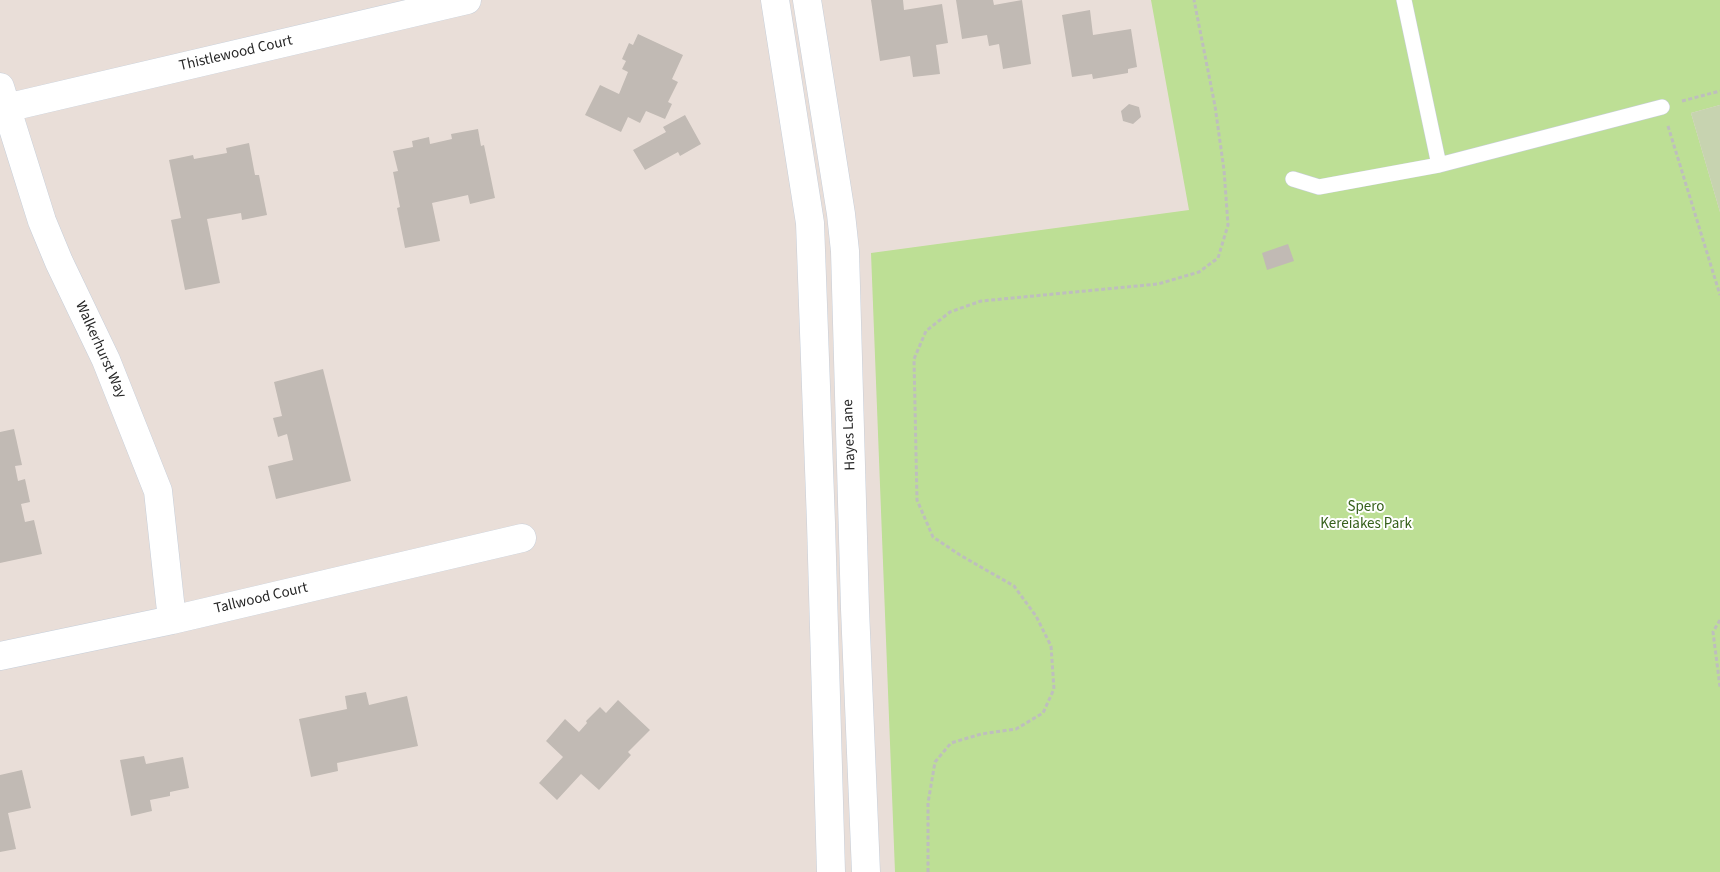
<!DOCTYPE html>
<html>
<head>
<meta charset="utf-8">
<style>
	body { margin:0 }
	canvas { display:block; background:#e9ded8 }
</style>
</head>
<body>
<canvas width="1720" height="872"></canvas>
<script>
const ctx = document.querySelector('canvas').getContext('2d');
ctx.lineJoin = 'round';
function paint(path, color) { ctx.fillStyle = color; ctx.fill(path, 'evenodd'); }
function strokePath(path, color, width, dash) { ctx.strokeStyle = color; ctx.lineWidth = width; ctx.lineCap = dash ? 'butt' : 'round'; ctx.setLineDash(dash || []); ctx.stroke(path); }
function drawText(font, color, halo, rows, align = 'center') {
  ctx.font = font + ' "Source Sans 3",sans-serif'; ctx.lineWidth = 4; ctx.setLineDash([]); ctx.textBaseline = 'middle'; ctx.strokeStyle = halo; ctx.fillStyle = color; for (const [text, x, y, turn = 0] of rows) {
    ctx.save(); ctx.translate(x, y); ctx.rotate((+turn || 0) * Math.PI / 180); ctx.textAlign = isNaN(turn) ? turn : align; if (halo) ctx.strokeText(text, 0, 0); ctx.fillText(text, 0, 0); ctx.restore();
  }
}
const green = new Path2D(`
	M1151,0H1720V105L1691,113L1720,212V872H895L871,253L1189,210Z`);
const cemetery = new Path2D(`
	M1720,105V212L1691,113Z`);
const building = new Path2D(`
	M871,0H903L904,10L942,4L948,43L936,45L940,74L913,77L910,56L880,61Z
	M956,0H993L994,5L1022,0L1031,64L1003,69L999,44L989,46L987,35L962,39Z
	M1090,10L1093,35L1131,29L1137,67L1128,69V73L1093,79L1092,74L1072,77L1062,15Z
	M638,34L683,55L672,79L678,82L668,102L672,104L665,119L646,111L640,123L628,117L621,132L585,115L600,85L619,94L628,72L622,69L626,61L622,59L629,43L633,45Z
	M1129,104L1139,107L1141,117L1133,124L1123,121L1121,111Z
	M685,115L701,144L680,156L678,152L645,170L633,150L666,132L663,127Z
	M478,129L481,146L484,145L495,198L470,204L468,195L432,203L440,241L405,248L397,208L400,207L393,172L398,171L393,151L413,147L412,141L429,137L430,144L452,139L451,134Z
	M249,143L255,175H259L267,215L242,220L241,213L207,219L220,283L185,290L171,220L181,218L169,160L193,155L194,159L227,153L226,148Z
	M1288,244L1294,261L1267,270L1262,253Z
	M323,369L351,481L276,499L268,466L293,460L287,434L278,437L273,418L282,416L274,382Z
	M14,429L22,465L15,466L18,481L25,479L30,502L21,504L25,522L34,520L42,554L0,563V432Z
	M366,692L369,705L407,696L418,746L337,763L338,771L311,777L299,719L347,709L345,696Z
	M618,700L650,730L628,752L631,755L599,790L581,774L557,800L539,783L563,757L546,741L565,719L579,732L587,723L586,721L600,707L606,713Z
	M144,756L146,764L183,757L189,788L170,792V796L150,800L152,811L131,816L120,760Z
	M22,770L31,808L8,813L16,849L0,852V775Z`);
const path = new Path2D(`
	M1682,101L1720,91
	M1668,126L1720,295
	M1720,620L1713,632L1720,687
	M928,872V803L935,762L951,743L981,734L1016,729L1043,713L1054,689L1051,646L1036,616L1014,586L960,555L933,537L917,500L914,359L926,331L950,312L981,301L1158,284L1199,272L1218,258L1228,225L1224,170L1215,106L1194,0`);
const lane = new Path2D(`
	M1404,0L1439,165
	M1293,179L1319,187L1439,165L1662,107`);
const street = new Path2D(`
	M775,0L810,223L821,523L831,872
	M807,0L841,214L845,251L855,609L866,872
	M0,87L42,221L59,262L106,360L158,491L172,620
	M6,108L467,0
	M0,656L172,620L522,538`);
const streetNames = [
	["Thistlewood Court",236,54,-13],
	["Walkerhurst Way",100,350,66],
	["Hayes Lane",850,435,-92],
	["Tallwood Court",261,599,-13]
];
const parkNames = [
	["Spero",1366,508],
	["Kereiakes Park",1366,525]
];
paint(green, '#bddf95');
paint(cemetery, '#c7d3b0');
paint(building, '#c1bab4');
strokePath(lane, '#c6ced9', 16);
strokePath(street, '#c6ced9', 29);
strokePath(path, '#bebebe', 3, [4, 2.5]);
strokePath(lane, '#fff', 15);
strokePath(street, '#fff', 28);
drawText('15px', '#272727', '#fff', streetNames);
drawText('15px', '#36601b', '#fff', parkNames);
</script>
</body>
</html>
